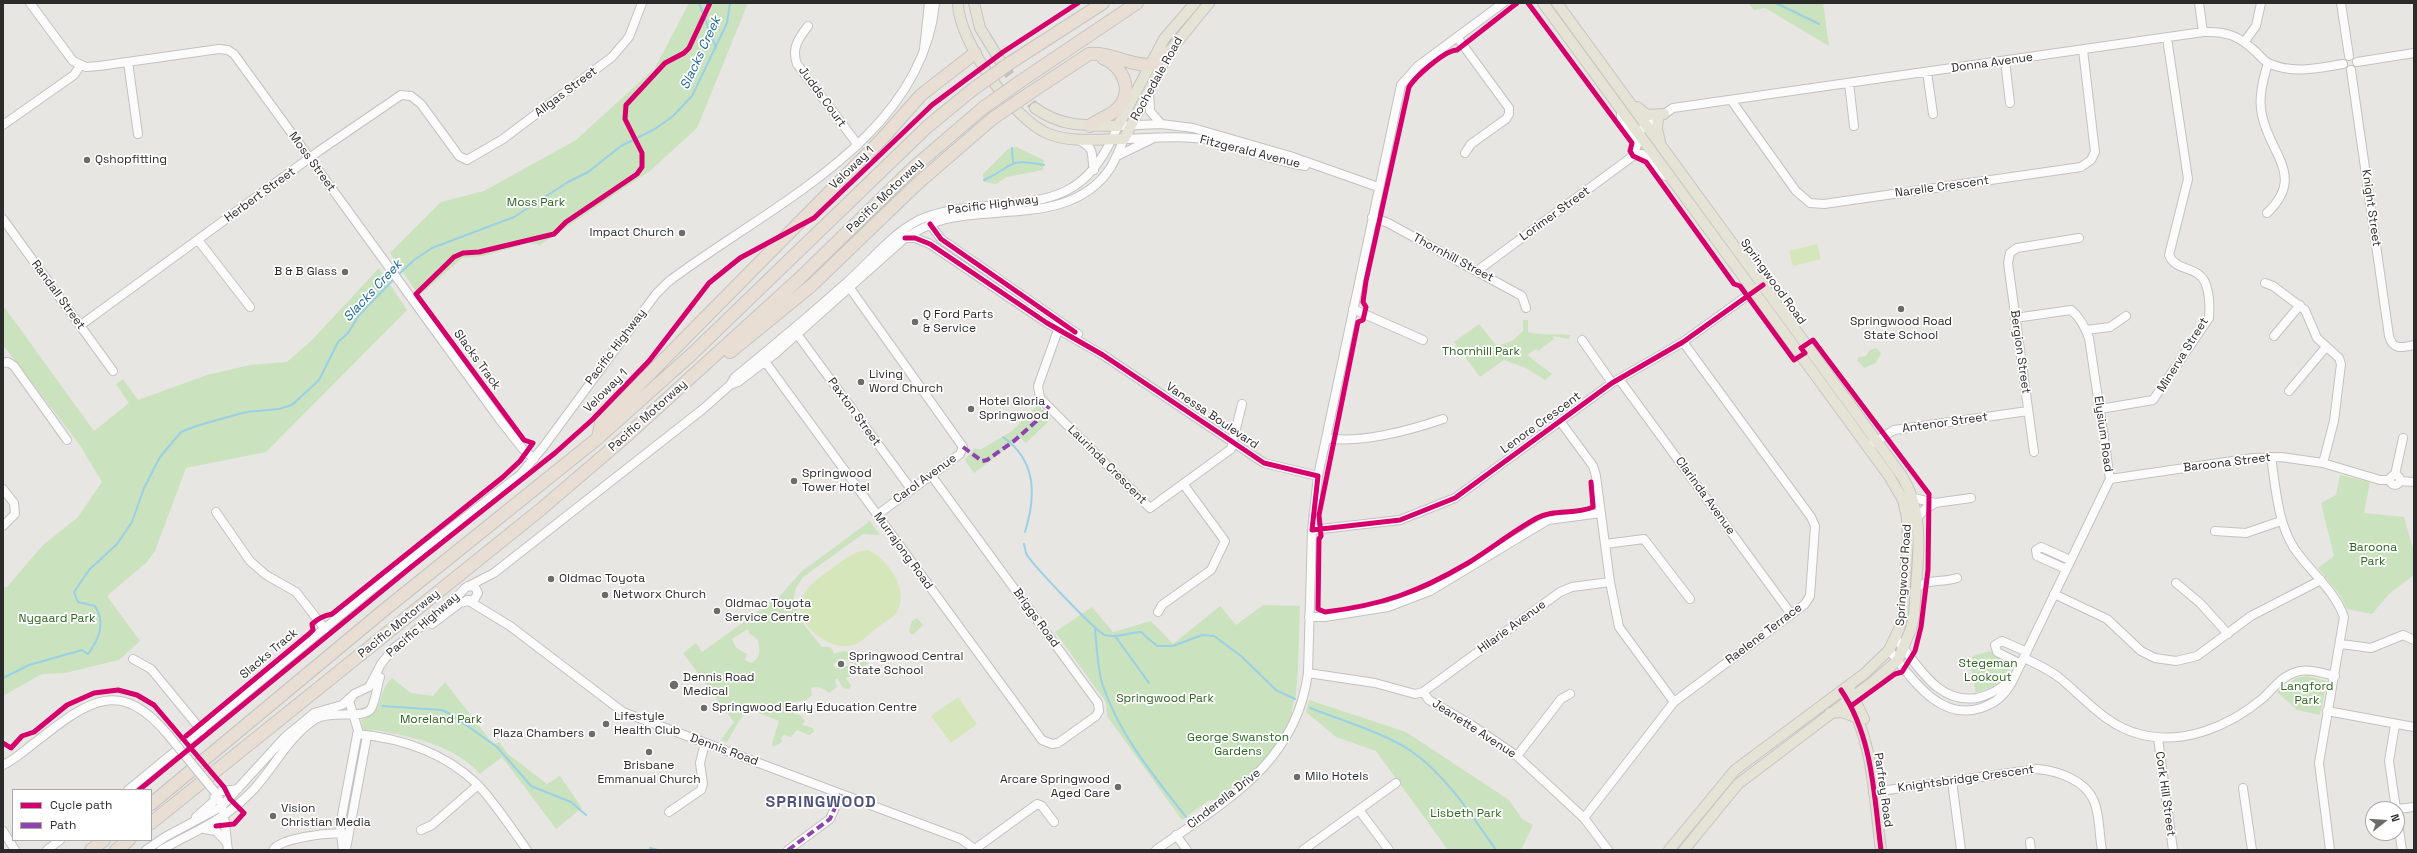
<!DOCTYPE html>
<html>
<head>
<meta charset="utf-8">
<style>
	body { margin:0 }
	#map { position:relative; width:2417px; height:853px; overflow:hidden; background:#e8e6e2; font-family:"Space Grotesk",sans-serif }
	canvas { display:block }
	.frame { position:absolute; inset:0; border:4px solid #2b2b2b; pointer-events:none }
	.legend { position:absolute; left:12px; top:789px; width:140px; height:52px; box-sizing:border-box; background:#fff; border:1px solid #aaa; margin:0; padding:5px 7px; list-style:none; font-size:12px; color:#2b2b2b }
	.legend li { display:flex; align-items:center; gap:8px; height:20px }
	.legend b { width:20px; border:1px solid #aaa }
	.north { position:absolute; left:2365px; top:801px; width:40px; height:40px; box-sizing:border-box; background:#fff; border:1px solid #aaa; border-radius:50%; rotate:73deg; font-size:11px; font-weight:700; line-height:16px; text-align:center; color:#2b2b2b }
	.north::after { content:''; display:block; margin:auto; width:14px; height:18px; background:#6d6c6b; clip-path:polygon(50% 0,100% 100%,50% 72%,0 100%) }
</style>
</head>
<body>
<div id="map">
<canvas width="2417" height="853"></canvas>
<div class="frame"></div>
<ul class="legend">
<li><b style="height:5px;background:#d6006c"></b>Cycle path</li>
<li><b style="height:5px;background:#8e44ad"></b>Path</li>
</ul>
<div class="north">N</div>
</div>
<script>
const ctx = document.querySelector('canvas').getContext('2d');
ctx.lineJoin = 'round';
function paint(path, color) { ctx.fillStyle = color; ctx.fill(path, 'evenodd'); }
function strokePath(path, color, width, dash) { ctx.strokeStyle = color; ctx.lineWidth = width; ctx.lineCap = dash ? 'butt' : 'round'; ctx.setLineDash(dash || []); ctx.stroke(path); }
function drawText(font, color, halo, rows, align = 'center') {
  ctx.font = font + ' "Space Grotesk",sans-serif'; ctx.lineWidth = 3.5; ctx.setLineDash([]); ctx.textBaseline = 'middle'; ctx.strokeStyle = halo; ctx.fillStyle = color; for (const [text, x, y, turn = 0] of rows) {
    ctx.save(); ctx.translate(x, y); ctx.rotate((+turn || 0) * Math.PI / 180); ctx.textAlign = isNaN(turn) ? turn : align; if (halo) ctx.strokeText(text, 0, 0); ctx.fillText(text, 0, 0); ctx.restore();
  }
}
const green = new Path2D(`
	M689,3H748L697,128L651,170L540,245L529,243L483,256L462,258L419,296L390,253L441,202L484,191L576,140L655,68Z
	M1748,3H1823L1829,46L1765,8L1754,10Z
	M1016,147L1044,160L1043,170L1007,177L996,184L984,182L983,174L1009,148Z
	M379,268L407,310L266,452L186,468L155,551L147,562L107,596L140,641L119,660L65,673L42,674L3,696V586L7,587L42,546L78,517L102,482L79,444L3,345V309L5,308L94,431L129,403L116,384L123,379L138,400L207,375L250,365L287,362L311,341Z
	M1523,320H1528V332C1543,336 1555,333 1570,335L1569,339L1553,336L1554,339L1538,351L1536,349L1527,355L1552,374L1545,380L1526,368L1504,360L1480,377L1454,342L1479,324L1497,346L1512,341L1523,331Z
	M1876,348L1881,353L1876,363L1864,368L1857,360L1859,357L1866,356L1870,350Z
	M1038,405L1051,419L1026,443L1020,438L974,473L965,460L975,448L980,450L1012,431Z
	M2340,475L2370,482L2364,513L2404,517L2414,552V575L2390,593L2372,614L2347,609L2340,595L2318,568L2334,556L2321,503L2336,495Z
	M870,521L880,535L863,534L803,577L796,588L793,600L796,602C797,620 812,634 822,647H828L832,649L834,654L843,651L853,653L851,661L843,659L833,664L835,668L853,665L857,660H865L868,664L846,678L851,686L849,689L843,688L837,678L835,680L837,687L829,693C823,689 819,685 811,688L812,695L807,700L793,702L794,714L800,715L805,721L802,725L813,728L814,732L809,735L797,730L791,737L784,735L781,738L782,742L773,747L772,743L779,721L749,709L739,721L727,742L721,740L734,722L683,653L696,643L702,652L780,596L801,572ZM748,629L749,633L758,640C760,651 761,656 752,663L745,660L747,654L736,648L732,639Z
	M1263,605L1300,606L1298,668L1296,695L1292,707V718L1278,745L1254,771L1215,800L1208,801L1182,820L1107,716L1106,702L1055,632L1092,607L1113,632L1151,621L1173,644L1220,606L1236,625Z
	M917,618L923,625L914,634H911L909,631L912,621Z
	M1990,651L2009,665V673L1994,686L1976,693L1970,665L1973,656Z
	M2307,676L2327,681L2320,715L2297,710L2277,692L2296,678Z
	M392,678L411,693L433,696L445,682L490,740L496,744L499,742L508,754L547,784L560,776L582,808L556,829L502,757L480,774C454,745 413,737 376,730H372L371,732L362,730L361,720C386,712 376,692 392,678Z
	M1309,700L1406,732L1509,800L1522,819L1533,825L1521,850H1448L1376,751L1336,737L1306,712Z`);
const pitch = new Path2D(`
	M1817,244L1821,259L1793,266L1789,251Z
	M868,550C887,558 910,590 897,612C893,618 883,623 878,627C871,632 864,640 856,644C841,651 820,640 810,629C786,601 812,582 834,567C845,559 854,551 868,550Z
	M958,697L977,724L951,743L931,716Z`);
const stream = new Path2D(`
	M699,3L716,48
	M1776,3L1819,24
	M1012,148L1013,162
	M984,180C1013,167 1007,157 1044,165
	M397,276L414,260L432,248L514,217L568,182L588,172L621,146L655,129L673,116L692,96L727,23L730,3
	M1003,437C1037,461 1036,496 1025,532
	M1024,544C1025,547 1025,552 1027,555C1034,566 1096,632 1105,635C1116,639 1130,632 1141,632L1157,646H1173L1202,635L1214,636L1241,656L1276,690L1295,699
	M1095,629C1097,647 1097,668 1103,686C1120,736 1154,776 1186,817
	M1115,636L1149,683
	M3,678L29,665L82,650L88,654C99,639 106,623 95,606L78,602L74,592L89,570L117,544L132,522L144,488L160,457L181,432L196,426L246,412L279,409L292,405L319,380L338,342L348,333L359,315L394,279
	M382,706L442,710L452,715L497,747L531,786L571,802L586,815
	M1310,708C1338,719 1387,734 1411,751C1446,775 1472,816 1496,850
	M650,848L658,850`);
const majorTunnel = new Path2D(`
	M1004,67L1035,108`);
const minor = new Path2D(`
	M30,3L73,61L86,67L99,66L219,49L228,50L234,54L500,420L522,448L534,459
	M2199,3L2203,32
	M2341,3L2349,56
	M808,26C799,38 791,48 797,64L858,145
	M1457,37L1509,108V114L1506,119L1471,144L1465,153
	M2245,41L2256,26L2261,3
	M924,49L929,3
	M2005,61L2010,103
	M128,62L138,134
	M2357,62L2414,53
	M2351,70L2389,336C2393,350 2401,348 2414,345
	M1927,72L1933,114
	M1849,83L1854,126
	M1149,92L1150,111L1161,124
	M1731,100L1796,191L1810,203L1824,204L2081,167L2091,160L2095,152L2083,50
	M1621,110V119L1637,145L1633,156
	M3,125L74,75L80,66
	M1642,129L1673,108L2203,32C2227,31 2239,36 2256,52C2260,56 2265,62 2270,64C2294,74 2319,68 2343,64
	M1079,140C1097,151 1090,152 1094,170
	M1117,156L1152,139
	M2267,213C2306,176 2270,155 2262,115C2258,98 2263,80 2268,63
	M1372,217L1388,223L1522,296L1526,308
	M3,219L113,371
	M930,224L941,239L1078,334
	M905,238H915L930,244L1047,323L1103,355L1264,463L1318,476
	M198,240L250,307
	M1477,271L1633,156L1642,154L1663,175L1671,177
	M2265,283L2273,286L2305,310L2317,338L2339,358L2341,364L2334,421L2323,463
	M847,284L963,447L960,454L877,515
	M1353,309L1423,340
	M81,325L319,151L401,95L411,96L421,104L459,156L467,160L503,139L612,57L629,37L642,3
	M1058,330L1038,386L1040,398L1150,508L1231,449L1242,404
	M2086,330L2110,327L2126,316
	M797,334L911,489
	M2274,336L2300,305
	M1582,340L1612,383
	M761,356L1042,740L1052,744L1058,743L1096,716L1099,711L1098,703L931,475
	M3,363L8,362L14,366L67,440
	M1619,379L1791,614
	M730,385L738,382L776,353L905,238C918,230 931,223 946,219C1002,206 1075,223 1111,167C1116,158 1120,148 1124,139C1153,138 1181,135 1210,140C1242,147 1272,161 1305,166
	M2289,391L2326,347
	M2100,409L2153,400L2209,318C2210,306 2210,281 2198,274C2188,267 2174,268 2169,255L2188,179L2167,38
	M1560,421L1593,466L1596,476L1610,582L1619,627L1674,702
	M1326,438C1360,444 1411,430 1443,419
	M1867,447L1894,430L2028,411
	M2034,452L2008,263L2010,253L2017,248L2079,238
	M2271,457C2276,488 2277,521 2294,548C2310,572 2334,589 2344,617L2319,763L2330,850
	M2395,475L2403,438
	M2390 480a5 5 0 1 1 10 0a5 5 0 1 1-10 0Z
	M2110,479L2253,458L2281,457L2323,463L2380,480H2390
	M2400,481L2414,482
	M3,489L14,503L15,514L3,526
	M1914,498L1935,503L1971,498
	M216,512L250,561L266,575L296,592L325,629
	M1918,517L1925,509L1934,504
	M1312,530L1400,520L1455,498L1612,383L1683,342L1758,288
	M2215,531L2246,533L2281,521
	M1605,544L1644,539L1690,599
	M2066,569L2037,556L2036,550L2041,547L2070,560
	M2176,583L2200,603L2228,634
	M1915,589C1928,578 1942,583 1957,578
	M2054,594L2107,619L2141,651L2155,658L2176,661L2197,656L2251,616L2321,580
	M467,600H474L478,593L475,587L468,586
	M469,601L510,626L623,712L961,839L976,850
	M1158,612L1162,605L1211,570L1225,541L1184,485
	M1309,617H1325L1388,607L1430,591L1548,520L1601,513
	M432,624L460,603L468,601
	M1895,638C1918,664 1936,704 1977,698C1990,695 2002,688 2011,679
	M2341,644L2371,648L2403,635L2414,640
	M1889,650C1911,677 1939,722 1981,708C1995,703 2003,697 2011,684L2110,479L2089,338C2085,327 2080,317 2071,310L2015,318
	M2024,658C2037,664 2050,670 2061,679C2085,699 2107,726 2139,734C2183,746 2230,726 2263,698C2273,689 2282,676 2296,672C2308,668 2322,673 2335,676
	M133,659L151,669L202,731
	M2021,664L1997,652L1995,645L2002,641L2027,652
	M1308,673L1375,683L1415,694L1423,692L1429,700L1470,724L1517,756L1584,818L1608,850
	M1423,692L1560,592L1572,587L1610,582
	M2327,711L2414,727
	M2395,725L2389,761L2396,809
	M357,734C401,738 445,753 477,784C496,804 511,828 527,850
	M2158,738L2173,850
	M1517,756L1561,699L1570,694
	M3,765C14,760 24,751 33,744C84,705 118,673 169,736
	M1952,781L1961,850
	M2243,788L2252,850
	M128,790L370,591L520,475L544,446L656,294L668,282C765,208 922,140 935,3
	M215,792C226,807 225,832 228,850
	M215,792L238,789
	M1873,792L2038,769C2058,771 2085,780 2094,801C2100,815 2099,835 2102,850
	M2397,809L2414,807
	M1359,810L1389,850
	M669,812L701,790L703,784L700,763L705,743
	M2397,816L2402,850
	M196,817L214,801L215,792
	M1584,818L1674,702L1805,604L1810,596L1815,526L1811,517L1683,342
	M204,829L216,831L226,842
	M421,830L432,825L478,785
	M3,831L15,850
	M1176,835L1187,850
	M2030,842L2031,850
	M346,849L367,736
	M975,849L1037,804L1042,806L1054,822
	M47,850L60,840
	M146,850L165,837L221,807L286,736L314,713L342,705L351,697
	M161,850C198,829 223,822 254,789C275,766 287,739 314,720C330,709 363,720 371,709C376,700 377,686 380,677
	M273,850C280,838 330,832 344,834
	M343,850L340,826L358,730L349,701L354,694L369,687L381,664L393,649L455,599L465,588L494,573L703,409L730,385L735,377C773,346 810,315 846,283C870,262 890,235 919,220C937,212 955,209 975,207C1049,200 1085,203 1118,126L1161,124L1193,128L1290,156L1378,187
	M788,850L830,819L841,794
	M1156,850C1224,802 1296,764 1308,673L1312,530L1318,476L1401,85L1418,66L1503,3
	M1303,850L1396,783`);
const major = new Path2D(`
	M958,3C958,40 1014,121 1049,134C1072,143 1100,139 1124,139L1169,52L1209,3
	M974,3L980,28L1004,67
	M1543,3L1889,476L1903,500L1907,518L1908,538L1903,614L1899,629L1889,650L1864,674L1735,770L1669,850
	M1557,3L1902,476C1928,519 1916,568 1914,616L1911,629L1898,660L1874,681L1738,784L1684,850
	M1637,107L1647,115L1664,114
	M1035,108C1063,128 1086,125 1118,126L1164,39L1195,3
	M1658,118L1657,129L1660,142
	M1850,690L1864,719
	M1845,695C1874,739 1874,799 1881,850
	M1830,713L1842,712L1858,718`);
const highway = new Path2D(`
	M1010,63L1103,3
	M1021,81L1137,3
	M1030,93L1089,54C1109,51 1141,71 1155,63C1160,60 1163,55 1169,52
	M1090,126C1098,119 1108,117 1116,110C1135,93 1124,67 1103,58
	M730,352L811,286L917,184L992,119
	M598,438L601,423L882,139L921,95L975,53
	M151,804L383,611L598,438L693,353L927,127L972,90
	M151,823L540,510L623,439L800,278L913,168L983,108
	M91,850L104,840
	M116,850L129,840`);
const minorBridge = new Path2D(`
	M169,736L215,792`);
const highwayBridge = new Path2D(`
	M972,90L1010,63
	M983,108L1021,81
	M992,119L1030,93`);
const quiet = new Path2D(`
	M963,447L982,461L987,460L1014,441L1041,417L1049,406
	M788,850L830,819L841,794`);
const cycleway = new Path2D(`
	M1517,3L1457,50C1445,50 1415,77 1409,87L1366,281L1363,302L1366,307L1363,320L1358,322L1319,515L1321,536L1319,539L1318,609L1325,612C1382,605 1419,592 1468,563C1491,549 1513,531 1537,518C1553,509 1576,515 1593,507L1591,482
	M1528,3L1632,143L1630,151L1633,156L1646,162L1734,284L1740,286L1794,360L1805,353L1801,348L1813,340L1929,494L1928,570L1921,627L1915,651L1902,672L1895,674L1851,706
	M930,224L941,239L1075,332
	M905,238H915L930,244L1047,323L1103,355L1264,463L1318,476L1312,530L1400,520L1455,498L1612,383L1683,342L1763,285
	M1841,690C1873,737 1874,796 1881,850
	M186,736L309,634L313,630L312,624C319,618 323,616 332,614L503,477L520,461L533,443L524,440L416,294L454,257L463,253L479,252L554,234L566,222L637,174L642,167V153L625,119L626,105L665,63L684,53L689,48L710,3
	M3,743L11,748L22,736L34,732L67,705L94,693L118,690L137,695L154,705L224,787L230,799L244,813L234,824L216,826
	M139,790L410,568L555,453L592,420L649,361L709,283L740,258L814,218L932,105L1003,52L1078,3`);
const markers = [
	[87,160,4,"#6d6c6b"],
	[682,233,4,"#6d6c6b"],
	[345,272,4,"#6d6c6b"],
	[1901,309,4,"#6d6c6b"],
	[915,322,4,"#6d6c6b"],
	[861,382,4,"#6d6c6b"],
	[971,409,4,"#6d6c6b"],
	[794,481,4,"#6d6c6b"],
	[551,579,4,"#6d6c6b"],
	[605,595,4,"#6d6c6b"],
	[717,611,4,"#6d6c6b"],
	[841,664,4,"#6d6c6b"],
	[674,685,5,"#6d6c6b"],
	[704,708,4,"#6d6c6b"],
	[606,724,4,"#6d6c6b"],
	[592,734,4,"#6d6c6b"],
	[649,752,4,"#6d6c6b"],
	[1297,777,4,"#6d6c6b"],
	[1118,787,4,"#6d6c6b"],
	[273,816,4,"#6d6c6b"]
];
const streetNames = [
	["Donna Avenue",1992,63,-8],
	["Rochedale Road",1157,79,-61],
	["Allgas Street",566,92,-37],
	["Judds Court",822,97,54],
	["Fitzgerald Avenue",1250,152,14],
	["Moss Street",312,162,54],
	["Veloway 1",852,168,-44],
	["Narelle Crescent",1942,187,-8],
	["Herbert Street",260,195,-36],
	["Pacific Motorway",885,196,-44],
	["Pacific Highway",993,205,-7],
	["Knight Street",2371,208,82],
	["Lorimer Street",1555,214,-36],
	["Thornhill Street",1453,258,28],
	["Springwood Road",1773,282,54],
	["Randall Street",58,295,54],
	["Pacific Highway",616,347,-53],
	["Bergion Street",2020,352,82],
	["Minerva Street",2183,355,-58],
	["Slacks Track",477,360,54],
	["Veloway 1",606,391,-45],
	["Paxton Street",854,412,54],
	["Pacific Motorway",648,416,-42],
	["Vanessa Boulevard",1212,416,34],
	["Lenore Crescent",1541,423,-36],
	["Antenor Street",1945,423,-8],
	["Elysium Road",2103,434,82],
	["Baroona Street",2227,463,-7],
	["Laurinda Crescent",1107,465,45],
	["Carol Avenue",925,479,-36],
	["Clarinda Avenue",1705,496,54],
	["Murrajong Road",903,551,54],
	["Springwood Road",1904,575,-86],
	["Briggs Road",1036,618,54],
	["Pacific Motorway",399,624,-39],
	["Pacific Highway",423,625,-41],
	["Hilarie Avenue",1512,627,-36],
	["Raelene Terrace",1764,634,-37],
	["Slacks Track",269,654,-40],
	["Jeanette Avenue",1474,729,33],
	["Dennis Road",724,750,20],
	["Knightsbridge Crescent",1966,779,-8],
	["Parfrey Road",1883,790,82],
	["Cork Hill Street",2165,794,82],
	["Cinderella Drive",1224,799,-38]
];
const poiNames = [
	["Qshopfitting",95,160],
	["Impact Church",674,233,"right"],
	["B & B Glass",337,272,"right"],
	["Q Ford Parts",923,315],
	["& Service",923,329],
	["Springwood Road",1901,322,"center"],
	["State School",1901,336,"center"],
	["Living",869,375],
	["Word Church",869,389],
	["Hotel Gloria",979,402],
	["Springwood",979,416],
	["Springwood",802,474],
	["Tower Hotel",802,488],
	["Oldmac Toyota",559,579],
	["Networx Church",613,595],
	["Oldmac Toyota",725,604],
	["Service Centre",725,618],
	["Springwood Central",849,657],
	["State School",849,671],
	["Dennis Road",683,678],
	["Medical",683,692],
	["Springwood Early Education Centre",712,708],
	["Lifestyle",614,717],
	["Health Club",614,731],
	["Plaza Chambers",584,734,"right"],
	["Brisbane",649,766,"center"],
	["Emmanual Church",649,780,"center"],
	["Milo Hotels",1305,777],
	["Arcare Springwood",1110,780,"right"],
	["Aged Care",1110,794,"right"],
	["Vision",281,809],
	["Christian Media",281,823]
];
const parkNames = [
	["Moss Park",536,203],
	["Thornhill Park",1481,352],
	["Baroona",2373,548],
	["Park",2373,562],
	["Nygaard Park",57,619],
	["Stegeman",1988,664],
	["Lookout",1988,678],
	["Langford",2307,687],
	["Park",2307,701],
	["Springwood Park",1165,699],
	["Moreland Park",441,720],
	["George Swanston",1238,738],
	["Gardens",1238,752],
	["Lisbeth Park",1466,814]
];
const waterNames = [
	["Slacks Creek",701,53,-65],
	["Slacks Creek",373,291,-47]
];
const districtNames = [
	["SPRINGWOOD",821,803]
];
paint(green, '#cae2bd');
paint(pitch, '#d4e6ba');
strokePath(stream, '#9ad0e6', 2);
strokePath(majorTunnel, '#c2c1bd', 10, [10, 5]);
strokePath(minor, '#c2c2c2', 10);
strokePath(major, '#c5c4c2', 12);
strokePath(highway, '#c5c4c2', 14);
strokePath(minor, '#fcfbfb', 8);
strokePath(major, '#e5e3d5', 10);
strokePath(highway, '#e8ded4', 12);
strokePath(minorBridge, '#c2c2c2', 10, []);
strokePath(highwayBridge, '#c5c4c2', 14, []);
strokePath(minorBridge, '#fcfbfb', 8);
strokePath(highwayBridge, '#e8ded4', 12);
strokePath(quiet, '#8e44ad', 4, [8, 4]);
strokePath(cycleway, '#d6006c', 5);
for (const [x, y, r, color] of markers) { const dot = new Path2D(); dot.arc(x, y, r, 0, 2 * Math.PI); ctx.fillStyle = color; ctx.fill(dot); strokePath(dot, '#fff', 1.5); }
drawText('12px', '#2b2b2b', '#fff', streetNames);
drawText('12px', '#2b2b2b', '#fff', poiNames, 'left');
drawText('12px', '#2b651f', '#fff', parkNames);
drawText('italic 13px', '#156495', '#fff', waterNames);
ctx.letterSpacing = '1px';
drawText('bold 16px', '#4e5479', '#fff', districtNames);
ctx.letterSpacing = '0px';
</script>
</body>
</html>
